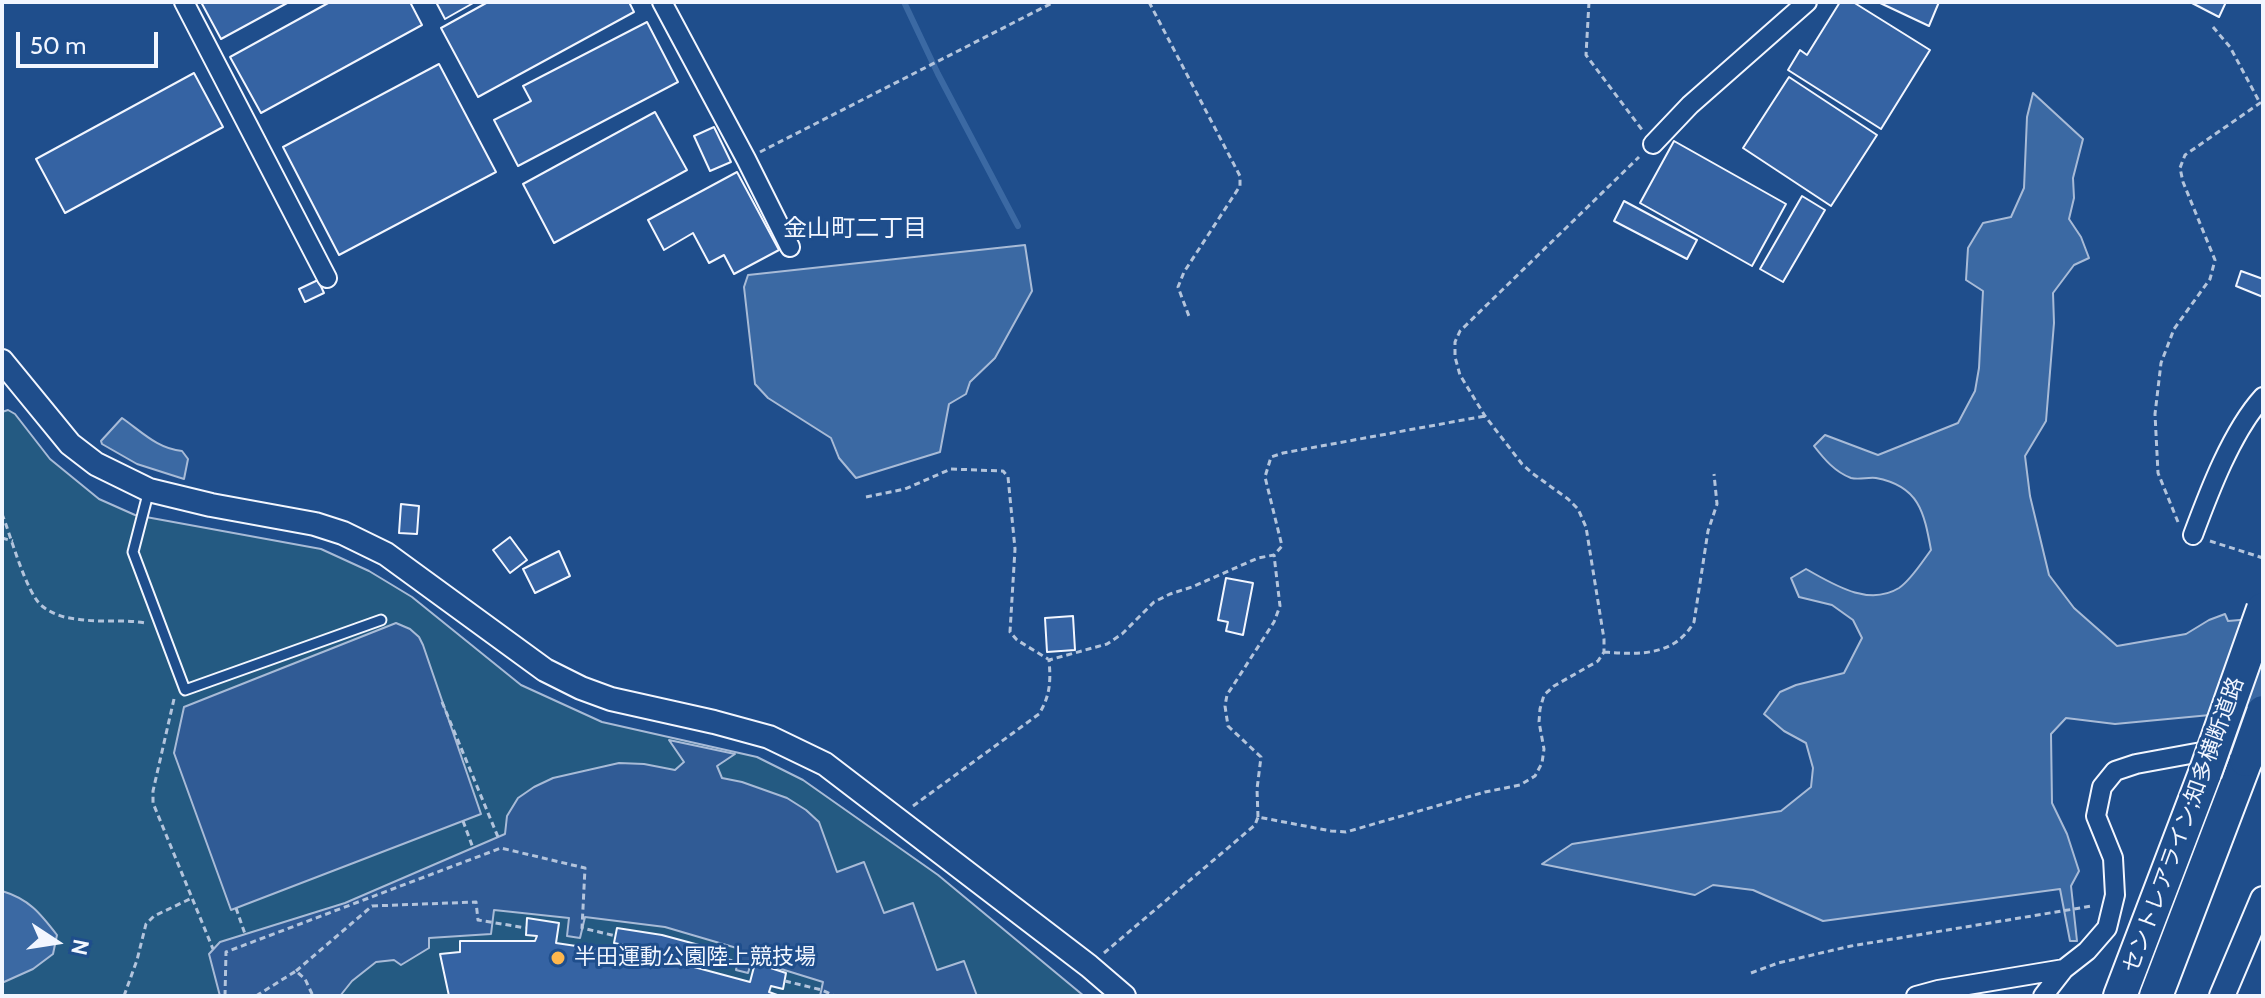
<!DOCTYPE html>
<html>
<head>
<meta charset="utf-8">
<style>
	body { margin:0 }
	#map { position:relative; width:2265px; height:998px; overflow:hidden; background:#1f4e8c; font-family:Cabin,sans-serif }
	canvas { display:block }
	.frame { position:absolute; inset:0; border:4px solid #f2f6ff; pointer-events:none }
	.north { position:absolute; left:16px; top:902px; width:80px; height:80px; -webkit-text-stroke:6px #1f4e8c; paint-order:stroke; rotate:102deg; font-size:22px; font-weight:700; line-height:32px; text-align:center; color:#f2f6ff }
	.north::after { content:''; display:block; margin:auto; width:28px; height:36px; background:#f2f6ff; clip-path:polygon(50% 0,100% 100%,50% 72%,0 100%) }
	.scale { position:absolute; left:16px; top:32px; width:142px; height:36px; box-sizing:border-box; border:4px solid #f2f6ff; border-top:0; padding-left:10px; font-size:24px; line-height:28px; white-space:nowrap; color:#f2f6ff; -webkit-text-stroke:6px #1f4e8c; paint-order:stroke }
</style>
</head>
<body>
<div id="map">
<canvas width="2265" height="998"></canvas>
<div class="frame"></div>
<div class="north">N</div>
<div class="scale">50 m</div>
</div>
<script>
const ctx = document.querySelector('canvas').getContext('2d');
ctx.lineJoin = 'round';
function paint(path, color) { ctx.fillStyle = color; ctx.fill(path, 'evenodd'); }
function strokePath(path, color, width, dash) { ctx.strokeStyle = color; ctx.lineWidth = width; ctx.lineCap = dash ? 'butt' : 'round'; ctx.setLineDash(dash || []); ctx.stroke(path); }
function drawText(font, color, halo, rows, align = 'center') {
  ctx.font = font + ' Cabin,"Noto Sans JP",sans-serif'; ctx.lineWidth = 6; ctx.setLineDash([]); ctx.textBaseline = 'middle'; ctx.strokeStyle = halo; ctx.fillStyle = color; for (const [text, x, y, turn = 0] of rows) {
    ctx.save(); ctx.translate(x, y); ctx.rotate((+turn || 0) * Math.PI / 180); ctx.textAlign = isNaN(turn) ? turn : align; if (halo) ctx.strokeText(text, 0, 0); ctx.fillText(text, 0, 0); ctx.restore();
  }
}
const green = new Path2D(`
	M8,410L15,414L50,459L99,499L135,515L321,549L369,571L412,597L521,685L602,722L757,757L803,780L938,875L1084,996H2V412Z`);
const parking = new Path2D(`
	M396,623L410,629L419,637L423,645L481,814L231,910L174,753L184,707Z
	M669,740L735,754L717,766L722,778L742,782L787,798L806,810L819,822L837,872L864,862L884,913L913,903L937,970L964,961L977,996H820L823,982L752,960L748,973L736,970L740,949L665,927L585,917L580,938L567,936L569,918L494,910L491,934L429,938V948L401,965L394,960L376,962L352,981L340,996H220L209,954L220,942L345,903L505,834L507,816L518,798L534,787L553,778L619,763L644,764L675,770L684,762Z`);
const water = new Path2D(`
	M2033,93L2083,139L2073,178L2074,198L2069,219L2081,237L2089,258L2074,265L2053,293L2054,323L2046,421L2025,456L2030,496L2049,575L2074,608L2117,646L2186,634L2209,620L2225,614L2228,621L2263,618V710L2115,724L2066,718L2051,734L2052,803L2067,834L2079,871L2071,886L2077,941H2070L2060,889L1823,921L1753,890L1713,885L1695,895L1542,864L1572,844L1781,811L1811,787L1813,768L1806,743L1784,731L1764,714L1780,692L1796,685L1844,673L1862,638L1853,620L1832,605L1799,597L1791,578L1806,569C1833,584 1868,607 1899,588C1911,580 1922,562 1931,550C1924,512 1919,486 1876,478C1868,477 1859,480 1851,478C1835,472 1824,459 1814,446L1825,435L1878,455L1958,423L1975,391L1979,368L1983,291L1966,280L1968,248L1983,223L2011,217L2024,188L2027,117Z
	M1025,245L1032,291L995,358L970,382L966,394L949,404L940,452L856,478L839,458L831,438L768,398L755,384L744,287L748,275Z
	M122,418C142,432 158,449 182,451L188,459L184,479L137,464L102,444L101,441Z
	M2,891C29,899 40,913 57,935L53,954L33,969L4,982H2Z`);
const stream = new Path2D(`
	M904,2L938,74L1018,226`);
const building = new Path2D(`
	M201,2H289L221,39Z
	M330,2H410L422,25L261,113L230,57Z
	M436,2H475L445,19Z
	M488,2H629L634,12L478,97L441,28Z
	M1840,2H1853L1930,50L1881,129L1788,70L1800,50L1807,55Z
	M1878,2H1939L1929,26Z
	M2190,2H2226L2219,17Z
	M647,22L678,82L518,166L494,120L531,101L523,86Z
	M439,64L496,172L339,255L283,147Z
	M194,73L223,127L65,213L36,159Z
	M1789,77L1877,135L1831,206L1743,148Z
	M655,112L687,170L554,243L523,184Z
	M714,127L731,162L710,171L694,136Z
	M1674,141L1786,204L1752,266L1640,203Z
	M737,172L779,250L734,274L724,255L709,263L693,233L664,250L648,220Z
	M1802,196L1825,210L1783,282L1760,269Z
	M1624,201L1697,240L1687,259L1614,221Z
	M2241,271L2263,279V297L2236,286Z
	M318,280L324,293L305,302L299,289Z
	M401,504L419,506L417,534L399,533Z
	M510,537L527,560L510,573L493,550Z
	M559,551L570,576L535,593L523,569Z
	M1226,578L1253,583L1243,635L1226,631L1228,622L1218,620Z
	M1073,616L1075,650L1047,652L1045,618Z
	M527,918L559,923L556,943L623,953L624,945L614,943L617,928L662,935L699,945L694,967L750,982L755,963L786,973L783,989L771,986L769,992L780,996H449L440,954L460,952V941H535L537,936L526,935Z`);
const path = new Path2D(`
	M1149,2L1240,176V186L1184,272L1178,287L1190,319
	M1589,2L1586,55L1643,131
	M2213,27L2230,47L2260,103
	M760,152L1054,2
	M866,497L905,489L951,469L1003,471L1008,477L1015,549L1010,632L1017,640L1048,659
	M2,514C11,536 26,593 42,606C52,614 64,618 77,619C100,623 123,619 146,623
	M2178,522L2158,473L2155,414L2161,363L2174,329L2210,279L2215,260L2183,182L2180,168L2185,155L2263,101
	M2,538L13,541
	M2210,541L2263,558
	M1604,652C1639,655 1675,656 1694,622L1708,531L1717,504L1714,474
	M174,699L153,791V803L213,949
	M442,702L498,837
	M913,806L1039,714C1050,696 1051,682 1049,660L1107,644L1122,634L1154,602L1170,594L1192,587L1258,558L1274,555L1282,546L1265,477L1271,457L1283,453L1485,416
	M1258,817L1257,789L1261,757L1228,726L1225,706L1227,695L1274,622L1280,606L1274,555
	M463,821L473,848
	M236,908L245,934
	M697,953L738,962
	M1104,953L1255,825L1258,817L1331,831L1346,832L1485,792L1520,785L1535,776L1542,763L1544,749L1539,722L1540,709L1544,695L1554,686L1598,661L1604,652V639L1586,527L1578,509L1568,499L1532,473L1522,464L1485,416L1460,375L1455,357V342L1460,331L1639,157
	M296,971L372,906L476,902L478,920L526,928
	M1751,973L1778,963L1851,946L2092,906
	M785,981L822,990L835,996
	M124,996L137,960L146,924L154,916L192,898
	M225,996L226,952L501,848L585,868L582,928L616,936
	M256,996L296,971L305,979L313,996`);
const service = new Path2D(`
	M149,490L133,552L185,690L381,620`);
const minor = new Path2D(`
	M184,2L327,278
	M662,2L746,159L790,247
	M1653,144L1690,105L1807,2
	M2193,535C2209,492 2232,431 2263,397
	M1916,996L1938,990L2064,969
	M2043,996L2064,969L2087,951L2107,928L2115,895L2113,858L2096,816L2102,787L2115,771L2136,764L2256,742`);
const tertiary = new Path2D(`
	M2,361L70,444L96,464L149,490L211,505L315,524L343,533L386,554L545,670L581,688L611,699L714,722L769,737L825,764L1089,966L1124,996`);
const secondary = new Path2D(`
	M2222,996L2263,899`);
const motorway = new Path2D(`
	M2120,996L2205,773
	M2156,996L2246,760`);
const motorwayBridge = new Path2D(`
	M2246,760L2263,712
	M2205,773L2263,609`);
const markers = [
	[558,958,8,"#ffb74d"]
];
const streetNames = [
	["セントレアライン;知多横断道路",2184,825,-70]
];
const poiNames = [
	["半田運動公園陸上競技場",574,958]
];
const neighbourhoodNames = [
	["金山町二丁目",855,229]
];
paint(green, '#245a82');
strokePath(green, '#a8bbd7', 2);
paint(parking, '#305b95');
strokePath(parking, '#a8bbd7', 2);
paint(water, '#3b69a3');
strokePath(water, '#a8bbd7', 2);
strokePath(stream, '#3b69a3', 6);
paint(building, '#3563a3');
strokePath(building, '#f2f6ff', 2);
strokePath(service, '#f2f6ff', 13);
strokePath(minor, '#f2f6ff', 22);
strokePath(tertiary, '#f2f6ff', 26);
strokePath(secondary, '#f2f6ff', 28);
strokePath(motorway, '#f2f6ff', 36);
strokePath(path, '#b3c4dc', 3, [6, 4]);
strokePath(service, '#1f4e8c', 9);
strokePath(minor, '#1f4e8c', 18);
strokePath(tertiary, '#1f4e8c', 22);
strokePath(secondary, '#1f4e8c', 24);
strokePath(motorway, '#1f4e8c', 32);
strokePath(motorwayBridge, '#f2f6ff', 36, []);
strokePath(motorwayBridge, '#1f4e8c', 32);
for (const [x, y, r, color] of markers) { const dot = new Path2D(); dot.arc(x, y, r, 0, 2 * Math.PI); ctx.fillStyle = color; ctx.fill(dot); strokePath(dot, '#1f4e8c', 3); }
drawText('22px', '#f2f6ff', '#1f4e8c', streetNames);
drawText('22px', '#f2f6ff', '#1f4e8c', poiNames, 'left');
drawText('24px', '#f2f6ff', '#1f4e8c', neighbourhoodNames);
</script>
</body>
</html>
